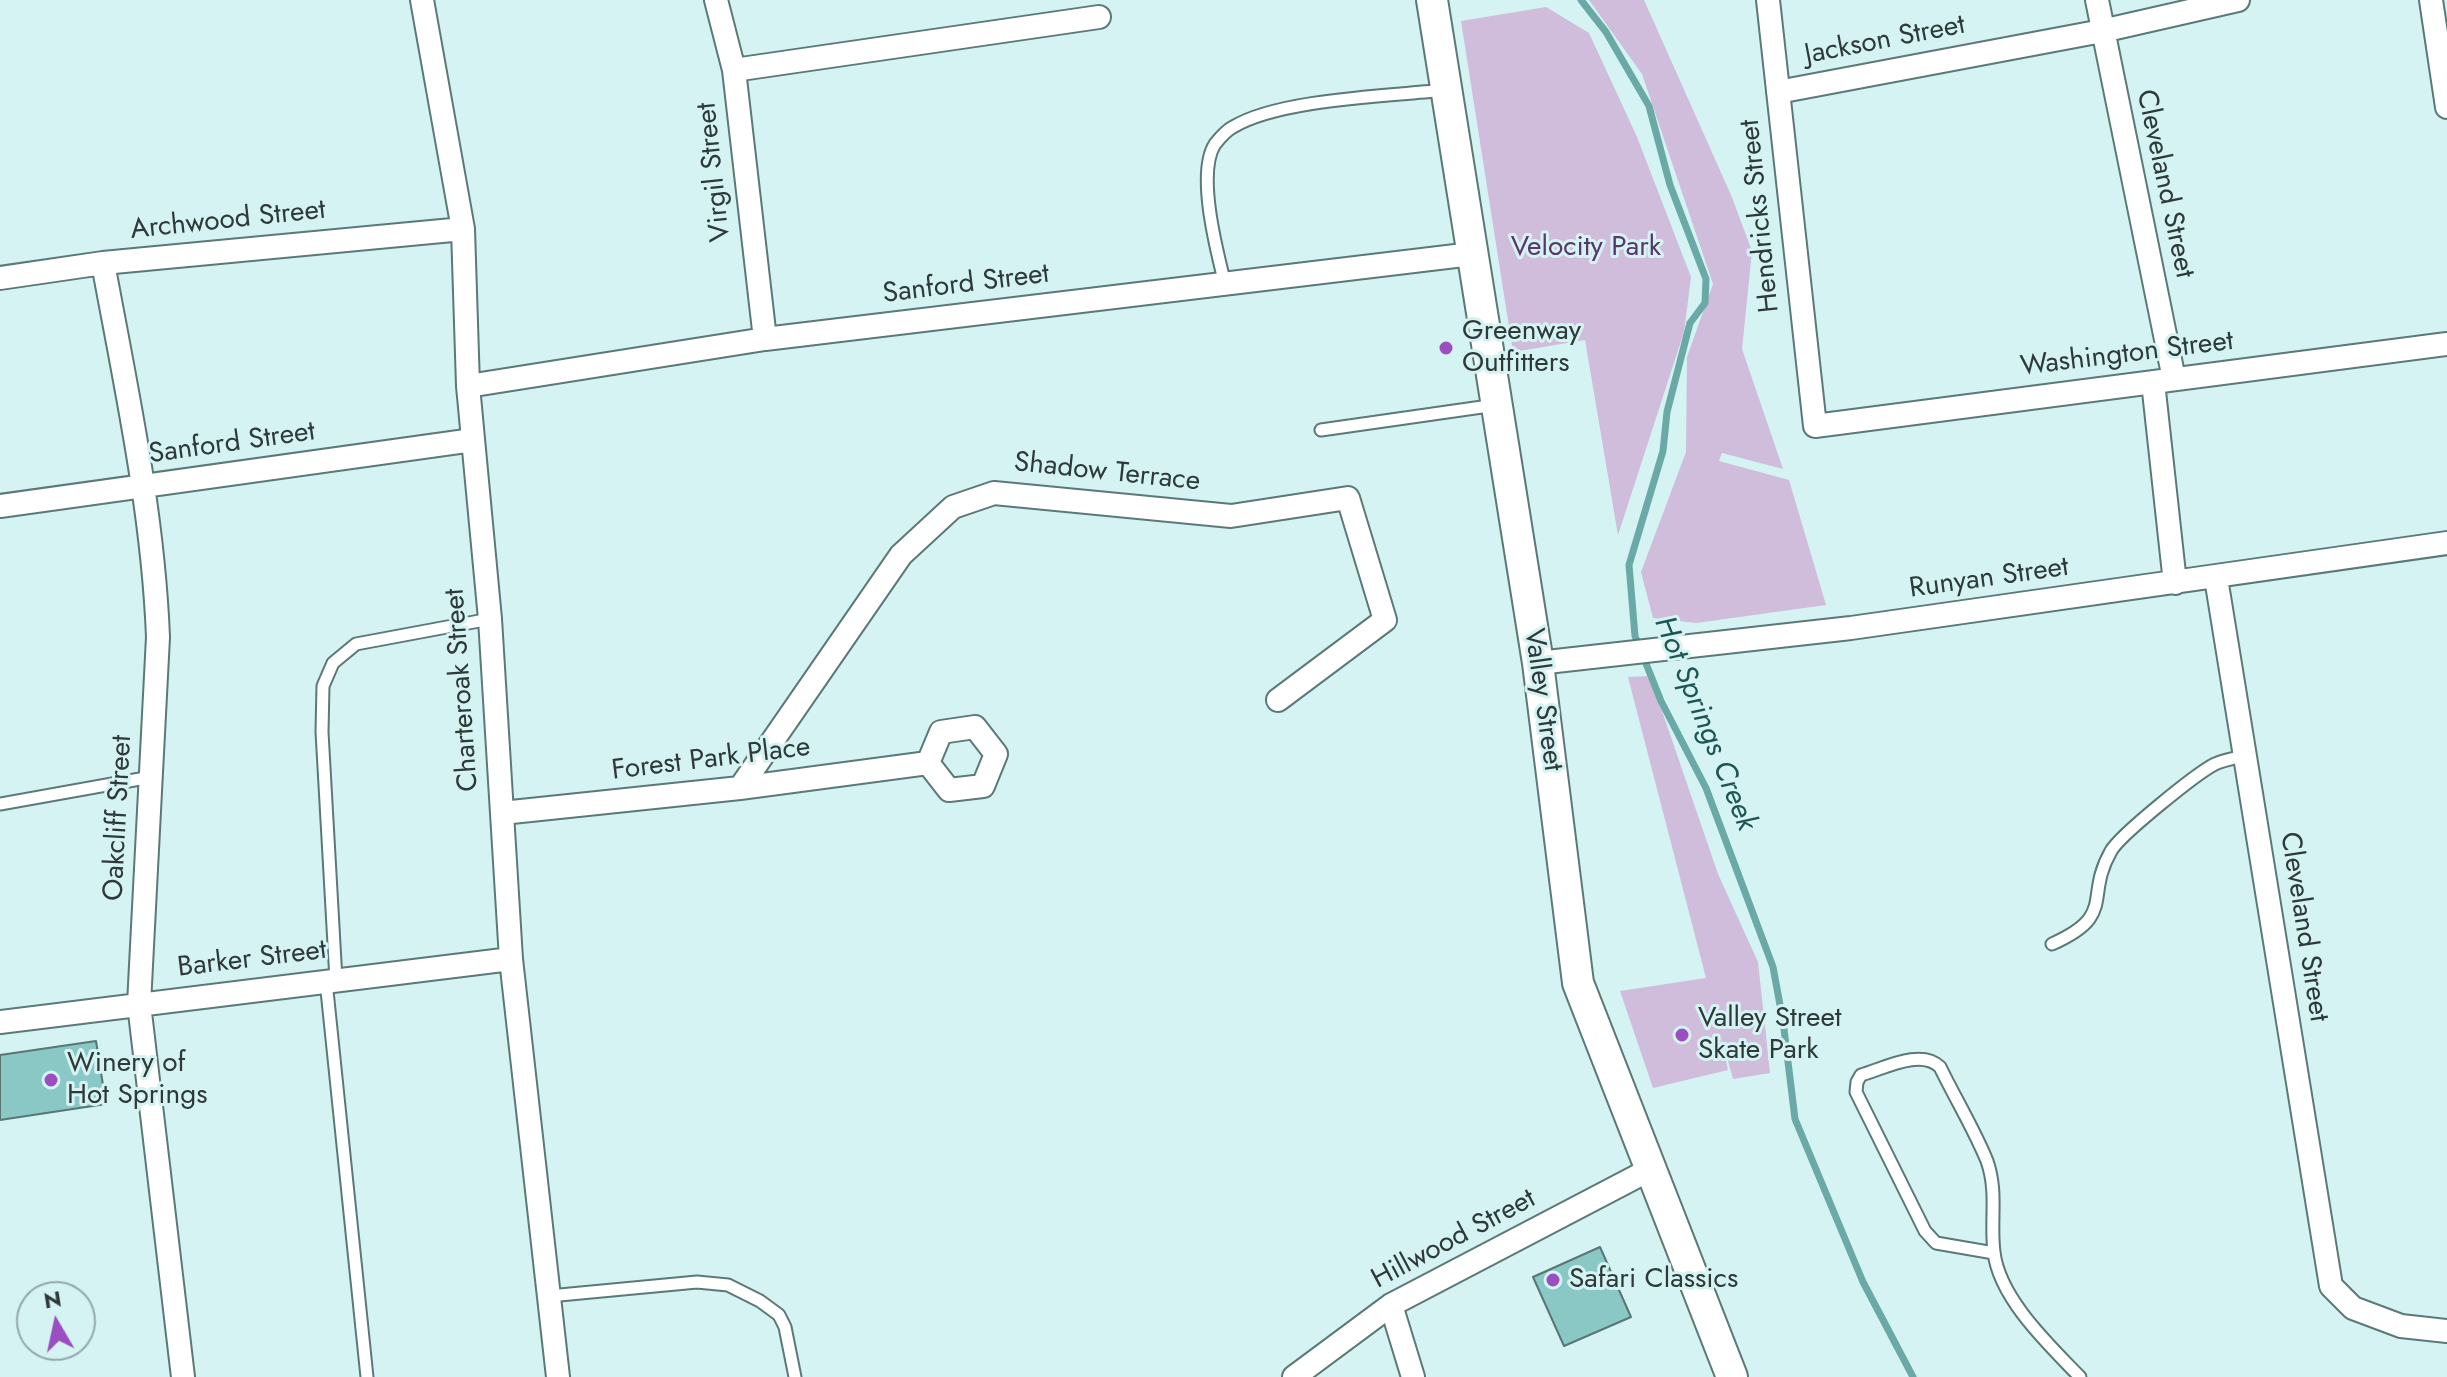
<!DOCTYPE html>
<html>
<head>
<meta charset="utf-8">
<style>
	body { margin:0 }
	#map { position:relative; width:2447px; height:1377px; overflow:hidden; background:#d4f3f2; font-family:Jost,sans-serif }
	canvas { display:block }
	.north { position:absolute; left:16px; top:1281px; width:80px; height:80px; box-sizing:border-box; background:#d4f3f2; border:2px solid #92a9a8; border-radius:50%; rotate:351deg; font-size:22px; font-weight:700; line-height:32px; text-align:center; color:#2e3a39 }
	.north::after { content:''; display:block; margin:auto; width:28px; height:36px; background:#9b4ec0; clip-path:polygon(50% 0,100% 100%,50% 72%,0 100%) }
</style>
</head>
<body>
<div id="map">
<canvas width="2447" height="1377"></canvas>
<div class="north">N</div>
</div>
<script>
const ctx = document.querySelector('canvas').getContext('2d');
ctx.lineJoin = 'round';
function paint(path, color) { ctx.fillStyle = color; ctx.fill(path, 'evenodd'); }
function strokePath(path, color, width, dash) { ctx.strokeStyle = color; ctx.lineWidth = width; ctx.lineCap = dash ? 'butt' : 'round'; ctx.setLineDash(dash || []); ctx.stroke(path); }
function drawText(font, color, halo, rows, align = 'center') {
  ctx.font = font + ' Jost,sans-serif'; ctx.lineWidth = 6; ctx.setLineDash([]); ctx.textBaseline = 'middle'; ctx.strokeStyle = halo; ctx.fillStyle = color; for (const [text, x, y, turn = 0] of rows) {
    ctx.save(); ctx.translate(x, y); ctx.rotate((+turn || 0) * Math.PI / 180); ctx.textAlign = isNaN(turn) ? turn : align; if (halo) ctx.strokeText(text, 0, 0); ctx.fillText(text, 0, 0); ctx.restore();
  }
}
const green = new Path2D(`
	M1589,0H1644L1731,195L1752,251L1742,349L1783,469L1722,453L1719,461L1789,480L1826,605L1696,623L1653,618L1641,572L1686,452L1687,357L1713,284L1642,74Z
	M1546,7L1589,33L1637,137L1691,277L1684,332L1618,535L1585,340L1513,352L1461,21Z
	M1650,676L1718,874L1758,962L1770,1073L1733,1079L1720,1032L1728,1070L1653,1088L1620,991L1706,978L1628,677Z`);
const stream = new Path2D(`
	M1581,0L1606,32L1649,106L1670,185L1706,279L1705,303L1690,323L1667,412L1663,451L1629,565L1635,636L1661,701L1706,788L1773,967L1783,1021L1795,1119L1863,1282L1913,1377`);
const building = new Path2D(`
	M96,1041L106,1104L0,1120V1055Z
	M1600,1247L1631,1317L1564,1346L1533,1277Z`);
const lane = new Path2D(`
	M1225,284C1217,252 1196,173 1215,144C1219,139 1227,130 1233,127C1279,99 1389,96 1445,90
	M1321,430L1496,405
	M0,804L151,777
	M2052,944C2117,915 2084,898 2111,851C2120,835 2197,773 2215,764C2224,760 2235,758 2245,756
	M336,980L322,732L323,686L333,663L356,644L490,619
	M326,981L367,1377
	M1994,1253L1936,1243L1925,1231L1856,1092L1857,1082L1861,1075C1883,1069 1921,1048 1940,1067C1955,1098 1974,1129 1987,1161C1998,1192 1990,1221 1994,1252C1999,1298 2049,1345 2080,1377
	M549,1296L697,1282L728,1285L760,1301L779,1315L785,1327L795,1377`);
const street = new Path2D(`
	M422,0L463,229L468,386L490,619L511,959L558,1377
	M716,0L734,70L765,339
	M1768,0L1815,426L2447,344
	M2097,0L2174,379
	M2431,0L2447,107
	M734,70L1099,17
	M1778,92L2102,31L2238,0
	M103,263C126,388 153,511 158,637L139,1004L183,1377
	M0,278L103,263L463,229
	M2153,382L2175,583
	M468,386L765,339L1472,254
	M0,506L473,440
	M2216,578L2331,1286L2353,1308L2401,1326L2447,1331
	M1538,663L1851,628L2447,543
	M975,727L996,754L983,786L949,790L928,763L941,732Z
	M740,788L901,555L953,507L994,493L1231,516L1348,498L1385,620L1278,700
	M502,813L740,788L928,763
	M0,1022L511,959
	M1391,1305L1413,1377
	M1294,1377L1391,1305L1651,1169`);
const secondary = new Path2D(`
	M1432,0L1538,663L1578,983L1732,1377`);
const markers = [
	[1446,348,8,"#9b4ec0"],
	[1682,1035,8,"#9b4ec0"],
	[51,1080,8,"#9b4ec0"],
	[1553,1280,8,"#9b4ec0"]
];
const streetNames = [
	["Jackson Street",1885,41,-11],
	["Virgil Street",715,172,-96],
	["Cleveland Street",2164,184,78],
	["Hendricks Street",1761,216,-96],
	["Archwood Street",228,221,-6],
	["Sanford Street",966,285,-7],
	["Washington Street",2127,355,-7],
	["Sanford Street",232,444,-8],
	["Shadow Terrace",1107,473,6],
	["Runyan Street",1989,579,-8],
	["Charteroak Street",463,690,-94],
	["Valley Street",1542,700,82],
	["Forest Park Place",711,760,-7],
	["Oakcliff Street",119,818,-87],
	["Cleveland Street",2303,927,81],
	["Barker Street",252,960,-7],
	["Hillwood Street",1454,1240,-28]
];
const parkNames = [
	["Velocity Park",1586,248]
];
const poiNames = [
	["Greenway",1462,332],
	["Outfitters",1462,364],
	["Valley Street",1698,1019],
	["Skate Park",1698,1051],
	["Winery of",67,1064],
	["Hot Springs",67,1096],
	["Safari Classics",1569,1280]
];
const waterNames = [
	["Hot Springs Creek",1704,724,68]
];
paint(green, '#d0bcdb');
strokePath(stream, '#6ba9a7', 7);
paint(building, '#89c8c5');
strokePath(building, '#597574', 2);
strokePath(lane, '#5c7877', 15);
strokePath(street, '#5c7877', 26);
strokePath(secondary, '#5c7877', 34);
strokePath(lane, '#fff', 11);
strokePath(street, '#fff', 22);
strokePath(secondary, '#fff', 30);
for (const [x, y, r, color] of markers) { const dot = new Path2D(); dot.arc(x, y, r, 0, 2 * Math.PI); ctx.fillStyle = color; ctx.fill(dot); strokePath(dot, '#d4f3f2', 3); }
drawText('28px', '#2e3a39', '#d4f3f2', streetNames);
drawText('28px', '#59376b', '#d4f3f2', parkNames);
drawText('28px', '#2e3a39', '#d4f3f2', poiNames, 'left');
drawText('italic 30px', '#1e5453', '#d4f3f2', waterNames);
</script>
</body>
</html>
